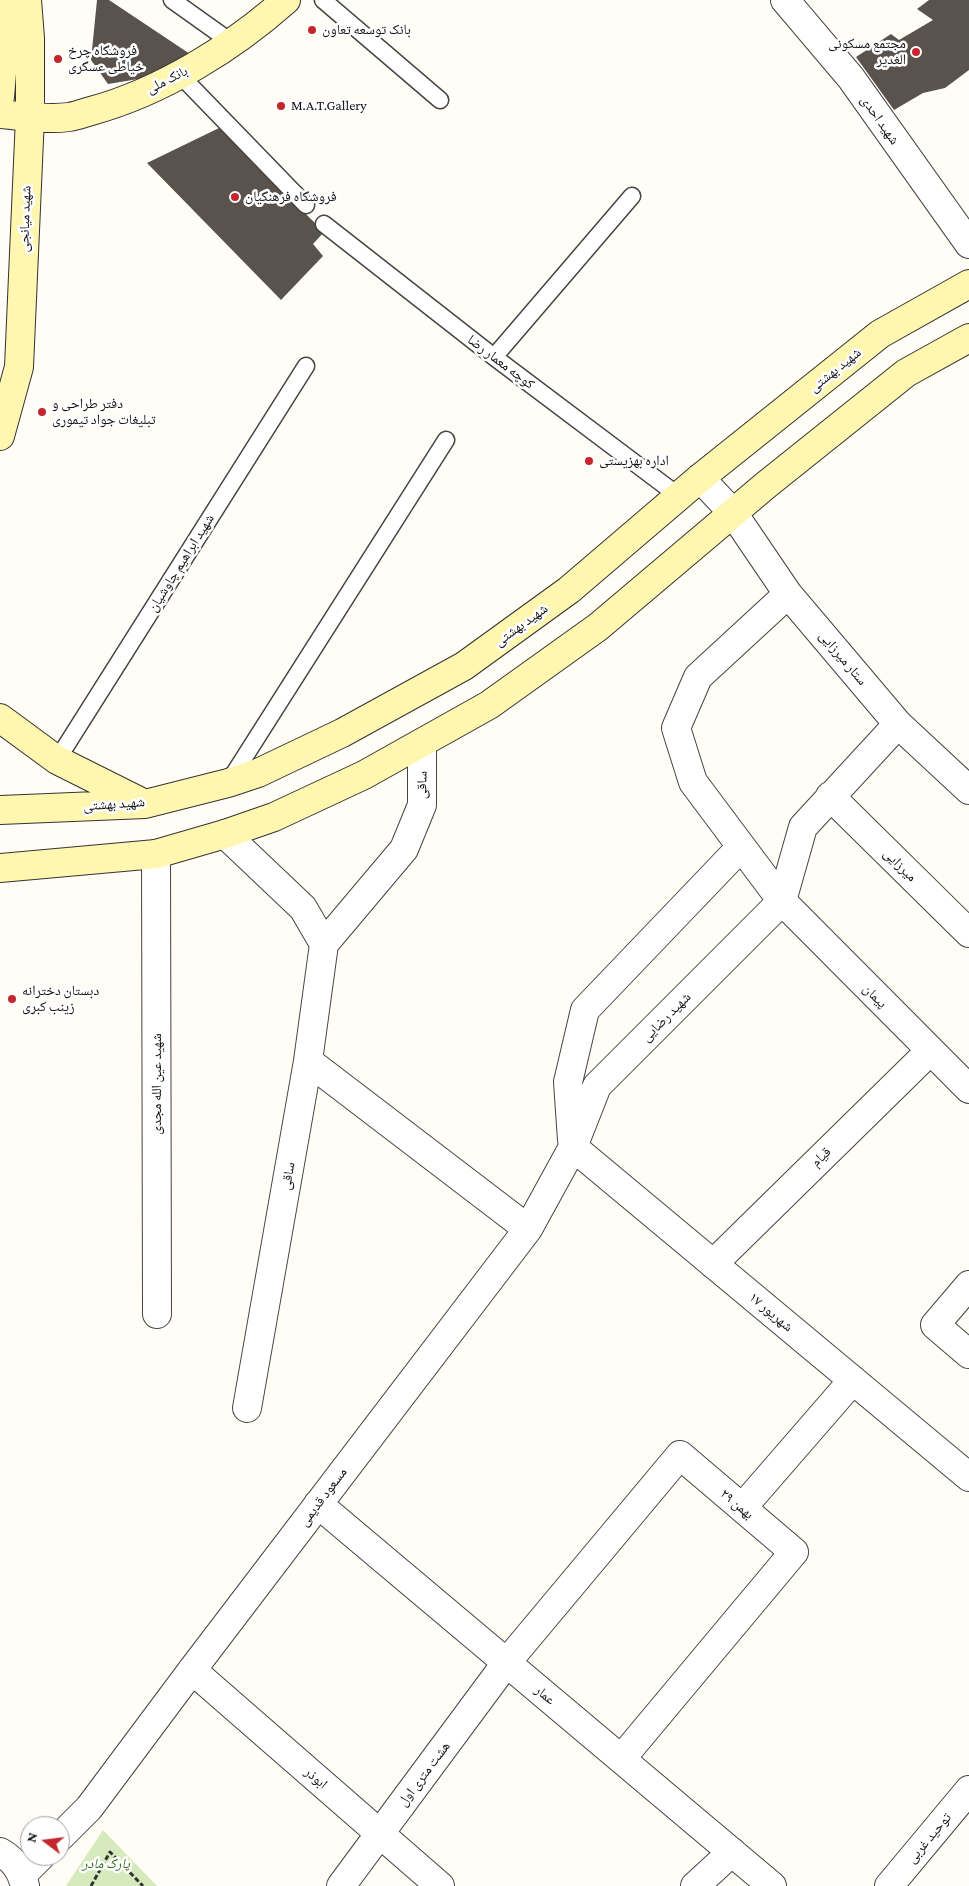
<!DOCTYPE html>
<html>
<head>
<meta charset="utf-8">
<style>
	body { margin:0 }
	#map { position:relative; width:969px; height:1886px; overflow:hidden; background:#fffdf5; font-family:"Crimson Pro",serif }
	canvas { display:block }
	.north { position:absolute; left:20px; top:1816px; width:50px; height:50px; box-sizing:border-box; background:#fff; border:1px solid #a0a0a0; border-radius:50%; rotate:285deg; font-size:14px; font-weight:700; line-height:20px; text-align:center; color:#111 }
	.north::after { content:''; display:block; margin:auto; width:18px; height:22px; background:#c4262e; clip-path:polygon(50% 0,100% 100%,50% 72%,0 100%) }
</style>
</head>
<body>
<div id="map">
<canvas width="969" height="1886"></canvas>
<div class="north">N</div>
</div>
<script>
const ctx = document.querySelector('canvas').getContext('2d');
ctx.lineJoin = 'round';
function paint(path, color) { ctx.fillStyle = color; ctx.fill(path, 'evenodd'); }
function strokePath(path, color, width, dash) { ctx.strokeStyle = color; ctx.lineWidth = width; ctx.lineCap = dash ? 'butt' : 'round'; ctx.setLineDash(dash || []); ctx.stroke(path); }
function drawText(font, color, halo, rows, align = 'center') {
  ctx.font = font + ' "Crimson Pro","Noto Naskh Arabic",serif'; ctx.lineWidth = 5; ctx.setLineDash([]); ctx.textBaseline = 'middle'; ctx.strokeStyle = halo; ctx.fillStyle = color; for (const [text, x, y, turn = 0] of rows) {
    ctx.save(); ctx.translate(x, y); ctx.rotate((+turn || 0) * Math.PI / 180); ctx.textAlign = isNaN(turn) ? turn : align; if (halo) ctx.strokeText(text, 0, 0); ctx.fillText(text, 0, 0); ctx.restore();
  }
}
const green = new Path2D(`
	M103,1830L157,1886H66Z`);
const building = new Path2D(`
	M97,0H109L190,54L144,78L108,84L91,60Z
	M929,0H969V70L945,88L923,93L894,110L856,57L891,34L899,40L933,20L917,9Z
	M219,128L324,232L313,244L323,256L281,300L147,163Z`);
const path = new Path2D(`
	M91,1886L110,1852L143,1886`);
const service = new Path2D(`
	M172,0L231,42
	M323,0L440,100
	M180,75L306,205
	M324,224L494,357L680,497
	M494,357L632,196
	M57,760L306,366
	M228,783L446,440`);
const minor = new Path2D(`
	M785,0L851,78L969,244
	M700,478L733,513L788,594L898,724L969,790
	M788,594L698,677L676,728L693,782L782,901L969,1089
	M830,796L969,933
	M225,834L303,908L324,944L308,1061L247,1408
	M156,854L157,1314
	M324,944L404,849L422,805V743
	M308,1061L528,1229
	M572,1140L568,1082L585,1010L741,847
	M573,1147L969,1477
	M713,1264L930,1051
	M969,1285L935,1325L969,1354
	M318,1504L772,1886
	M742,1508L853,1380
	M192,1670L440,1886
	M60,1837L89,1808L192,1670L528,1229L573,1147L597,1086L782,901L803,827L898,724
	M22,1875L41,1856
	M341,1886L507,1662L680,1455L794,1552L621,1759
	M695,1886L732,1852
	M889,1886L969,1790`);
const tertiary = new Path2D(`
	M0,1852C14,1860 21,1870 25,1886`);
const secondary = new Path2D(`
	M0,97L8,0
	M0,114C22,116 46,120 69,117C76,116 84,113 91,111C161,92 232,48 286,0
	M0,436L19,367L30,117V38L27,0
	M0,718L57,760L143,803
	M0,810L145,804L228,783L258,773L342,733L464,666L569,590L700,478L880,334L969,284
	M0,868L156,854L225,834L274,817L364,775L489,705L598,627L766,485L906,373L969,338`);
const markers = [
	[312,30,5,"#c4262e"],
	[916,52,5,"#c4262e"],
	[58,59,5,"#c4262e"],
	[281,106,5,"#c4262e"],
	[235,197,5,"#c4262e"],
	[42,412,5,"#c4262e"],
	[589,461,5,"#c4262e"],
	[12,999,5,"#c4262e"]
];
const poiNames = [
	["بانک توسعه تعاون",322,30],
	["مجتمع مسکونی",906,44,"right"],
	["الغدیر",906,60,"right"],
	["فروشگاه چرخ",68,51],
	["خیاطی عسگری",68,67],
	["M.A.T.Gallery",291,106],
	["فروشگاه فرهنگیان",245,197],
	["دفتر طراحی و",52,404],
	["تبلیغات جواد تیموری",52,420],
	["اداره بهزیستی",599,461],
	["دبستان دخترانه",22,991],
	["زینب کبری",22,1007]
];
const streetNames = [
	["بانک ملی",167,80,-27],
	["شهید احدی",880,120,55],
	["شهید میانجی",25,219,-88],
	["کوچه معمار رضا",501,362,37],
	["شهید بهشتی",835,370,-39],
	["شهید ابراهیم چاوشیان",181,563,-58],
	["شهید بهشتی",521,625,-36],
	["ستار میرزایی",843,658,50],
	["ساقی",422,785,-89],
	["شهید بهشتی",114,804,-4],
	["میرزایی",900,865,45],
	["پیمان",875,996,45],
	["شهید رضایی",666,1017,-45],
	["شهید عین الله مجدی",157,1084,-90],
	["قیام",821,1157,-44],
	["ساقی",288,1176,-80],
	["۱۷ شهریور",771,1312,40],
	["مسعود قدیمی",323,1497,-53],
	["۲۹ بهمن",737,1504,40],
	["عمار",545,1695,40],
	["هشت متری اول",424,1774,-53],
	["ابوذر",316,1778,41],
	["توحید غربی",929,1838,-50]
];
const parkNames = [
	["پارک‌ مادر",106,1864]
];
paint(green, '#d5ebbd');
paint(building, '#5a524d');
strokePath(service, '#444', 19);
strokePath(minor, '#444', 30);
strokePath(tertiary, '#444', 30);
strokePath(secondary, '#333', 30);
strokePath(path, '#333', 3, [5, 2.5]);
strokePath(service, '#fff', 16);
strokePath(minor, '#fff', 28);
strokePath(tertiary, '#fff', 28);
strokePath(secondary, '#fff6b0', 28);
for (const [x, y, r, color] of markers) { const dot = new Path2D(); dot.arc(x, y, r, 0, 2 * Math.PI); ctx.fillStyle = color; ctx.fill(dot); strokePath(dot, '#fff', 2); }
drawText('14px', '#111', '#fff', poiNames, 'left');
drawText('14px', '#111', '#fff', streetNames);
drawText('italic 14px', '#2f6b1f', '#fff', parkNames);
</script>
</body>
</html>
